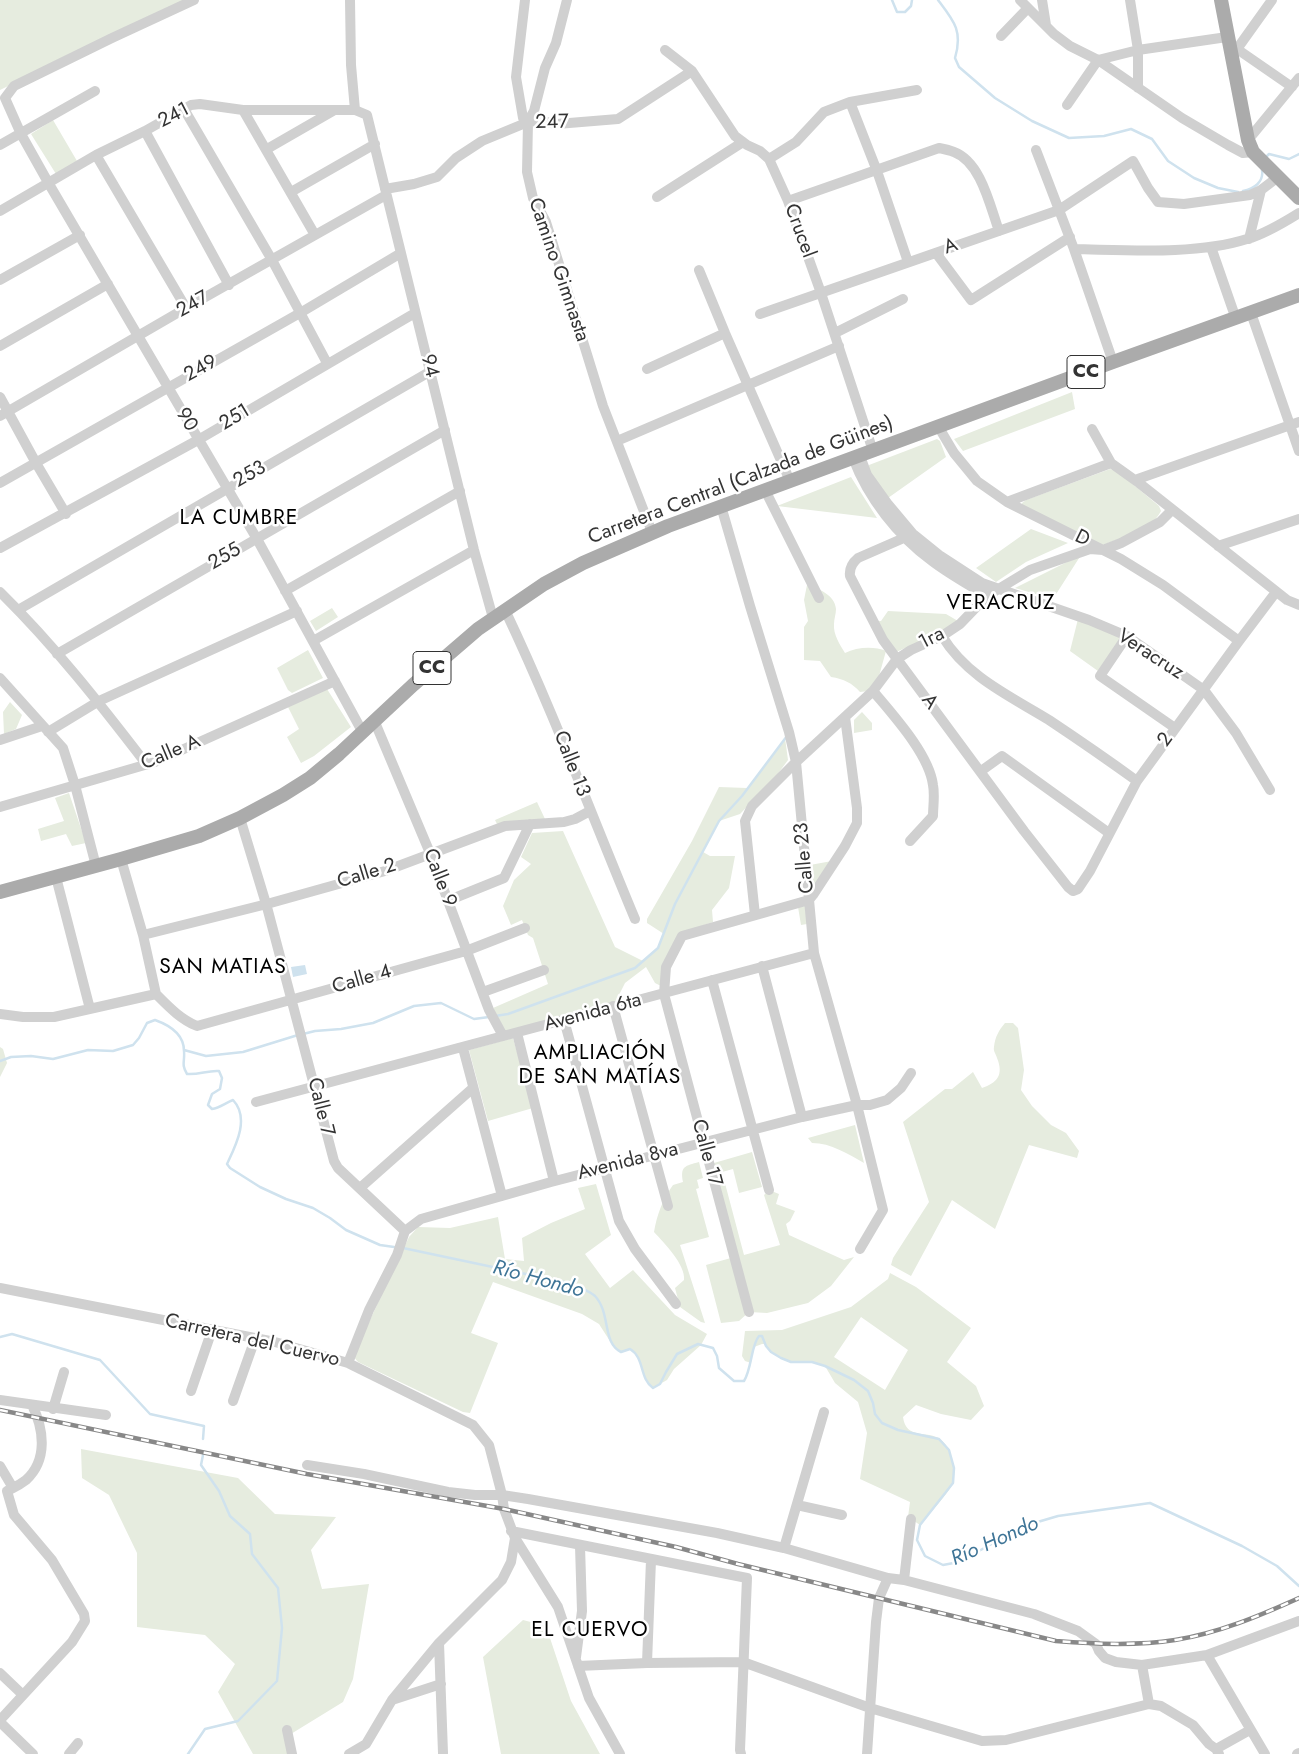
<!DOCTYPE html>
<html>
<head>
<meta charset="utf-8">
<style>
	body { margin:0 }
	canvas { display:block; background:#fff }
</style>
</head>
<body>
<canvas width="1299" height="1754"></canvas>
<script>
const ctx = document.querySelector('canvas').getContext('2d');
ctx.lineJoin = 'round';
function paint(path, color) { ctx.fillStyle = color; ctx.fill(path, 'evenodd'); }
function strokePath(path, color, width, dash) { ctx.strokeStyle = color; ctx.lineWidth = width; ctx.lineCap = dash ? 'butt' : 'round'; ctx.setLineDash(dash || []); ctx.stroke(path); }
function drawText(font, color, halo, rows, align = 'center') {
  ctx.font = font + ' Jost,sans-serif'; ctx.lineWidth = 5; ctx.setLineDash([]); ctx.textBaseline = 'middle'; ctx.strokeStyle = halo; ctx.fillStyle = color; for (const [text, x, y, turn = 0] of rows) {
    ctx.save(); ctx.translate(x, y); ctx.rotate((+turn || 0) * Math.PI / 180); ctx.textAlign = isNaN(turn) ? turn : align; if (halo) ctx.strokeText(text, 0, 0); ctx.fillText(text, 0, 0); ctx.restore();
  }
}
const green = new Path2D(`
	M0,0H184L0,90Z
	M53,120L77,161L56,174L31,134Z
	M1072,392L1075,409L963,451L954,439Z
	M937,439L940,441L946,457L888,498L869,470V465Z
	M1110,469L1117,471L1159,506L1161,511C1151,531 1122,537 1103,545L1021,507L1022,503L1026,500Z
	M851,477L877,518L777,506Z
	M1031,529L1068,543L1026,562L996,582L976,568Z
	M1081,555L1053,599L1015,588Z
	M807,585C818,588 835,595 836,609C836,614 834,619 834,624C833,634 840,645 845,653C857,647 874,646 886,651L879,676L869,691L860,692C852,683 844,679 831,677L820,661L804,660V627L808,621L804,600Z
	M332,608L338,617L316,631L310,621Z
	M888,611L946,614L958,621L947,630L896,652L883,632L878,621H881Z
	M1078,619L1121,637L1098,671L1070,651Z
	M308,650L323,678L292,693L288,690L277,668Z
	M327,689L351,727L314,756L301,763L287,737L299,729L288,707Z
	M10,702L22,715L16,729L4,734L3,712Z
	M862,712L872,723V730L854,733V720Z
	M785,738L788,760L774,779L740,814L719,821L703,852L710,856H735L729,888L712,910L713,922L681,933L661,986L655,983L646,967L625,983L615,1003L506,1033L493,1008L548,984L533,938L528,935L522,920L511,925L503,906L514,880L531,864L521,857L532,833L563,831L615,947L643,961L658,948L664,934L647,923V919L692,841L719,787L747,788Z
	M69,793L86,843L72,846L66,834L41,841L38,829L64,821L55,798Z
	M537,802L545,819L497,824L495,820Z
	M832,861L813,889L810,865Z
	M805,906L807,924L801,925L798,907Z
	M1005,1023H1013L1018,1028L1024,1070L1021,1090L1032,1106L1051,1125L1066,1133L1079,1151L1077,1158L1029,1145L995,1229L952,1200L911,1276L891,1265L893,1258L929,1202L903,1122L945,1089H952L973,1072L982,1088C997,1083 1004,1075 997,1058C996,1054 993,1051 994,1047C995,1037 999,1030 1005,1023Z
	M513,1038L533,1108L488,1121L469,1050Z
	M0,1047L3,1049L7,1063L0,1077Z
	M855,1125L864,1163C848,1154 831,1143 812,1143L808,1138Z
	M752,1152L762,1187L739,1193L733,1169L722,1172L744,1255L780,1245L764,1195L769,1190L779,1194L776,1204L795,1211L790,1221L786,1224L789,1235L844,1260L854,1257L831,1286L808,1303L767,1313L749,1312L739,1321L721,1323L706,1265L738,1256L714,1163Z
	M699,1162L703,1178L697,1180L699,1188L696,1189L709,1237L680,1245L705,1323L701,1322L680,1307L675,1288L684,1280C686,1265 664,1243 654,1232C657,1214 663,1199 673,1185L683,1182C680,1166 685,1166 699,1162Z
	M596,1184L611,1235L585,1254L610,1288L633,1270L675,1315L707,1334L701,1345L674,1369L667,1380L653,1388C639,1378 645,1358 630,1349L621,1352L615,1349L599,1324L582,1314L493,1282L471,1333L498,1343L470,1413L463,1412L358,1362L353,1356L409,1237L418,1227L450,1228L498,1217L505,1259L524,1261L522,1238L551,1223L585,1209L578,1188Z
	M890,1273L916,1287L971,1328L947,1362L976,1386L984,1406L971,1420L941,1414L916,1405L903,1417C906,1440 927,1430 940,1439C951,1447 957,1469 953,1482C951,1491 927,1516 920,1525L908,1517L910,1502L860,1479L867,1433L858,1402L835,1383L825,1366L812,1362H791L771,1352L765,1344H762L754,1347L751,1363L745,1361L742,1356L745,1331L782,1330L851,1307L888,1279ZM861,1317L908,1350L885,1390L834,1357Z
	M81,1449L238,1478L275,1514L336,1517L311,1550L322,1589L369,1584L353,1679L343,1702L286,1737L295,1754H253L218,1692L235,1664L205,1635L137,1627V1553L109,1495L82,1478Z
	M523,1620L546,1626L571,1701L600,1754H501L483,1657Z`);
const water = new Path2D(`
	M305,965L307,974L293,977L291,967Z`);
const stream = new Path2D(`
	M892,0L897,12H905L911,6L912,0
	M938,0C954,21 963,31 955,58L959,67L995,98L1032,121L1069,138L1104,136L1131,129L1152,139L1168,161L1194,178L1218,188L1238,192
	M1265,158L1269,154L1289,159L1299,154
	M1243,191C1254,189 1264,182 1262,170
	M495,1016L508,1014L635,968L658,948L675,904L719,821L742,796L787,736
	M303,1034L315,1031L341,1029L373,1023L414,1006L441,1003L474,1019L489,1017
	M184,1050L206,1056L243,1052L298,1035
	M0,1061L11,1057L31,1056L53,1059L88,1050L113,1051L133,1045L139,1038L147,1023L155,1020C169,1025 184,1034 184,1051C185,1062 181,1064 187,1074C199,1075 208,1070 219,1071L222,1078L220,1089L212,1094L208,1105L212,1109C220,1108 225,1103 233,1100C250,1118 236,1145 227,1164L230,1168L260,1187L286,1199L313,1208L330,1218L346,1230L380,1245L394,1247
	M403,1248L573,1284C580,1288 590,1291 595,1296C611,1313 602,1343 621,1352L630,1349C645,1358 639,1378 653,1388L660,1384L666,1372L677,1354L698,1344L713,1348L717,1356L719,1368L734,1381H744C752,1368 751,1345 759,1336H762L766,1346L771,1352L781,1358L791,1362H812L825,1366L854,1380L868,1391L873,1403L875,1414L882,1423L898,1430L939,1439L949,1450L954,1468L953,1483L920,1525L917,1540L925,1556L943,1565L959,1562L1024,1526L1058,1516L1150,1503L1242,1546L1277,1566L1299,1586
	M0,1337L12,1334L100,1360L150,1414L204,1426L203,1439
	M188,1754L205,1729L238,1721L277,1681L282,1628L278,1588L252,1554L250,1534L230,1516L219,1491L201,1465L203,1455`);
const minor = new Path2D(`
	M194,0L112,38L14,86L5,98L21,134L49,184L257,539L362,731
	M350,0L351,65L355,110
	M525,0L516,77L523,118L528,122L527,172L533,198L546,222L603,406L652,532
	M1020,0L1054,34L1070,46L1098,60L1182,118L1228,145L1243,153L1253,152
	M1042,0L1046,25
	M1130,0L1138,50V88
	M1001,36L1028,8
	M1229,49H1237L1272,0
	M1237,49L1292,87
	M665,50L692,71L735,136L747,145L760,151L769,159L788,201L821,293L873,451
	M850,102L877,171L908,262
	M1067,105L1098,60L1138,50L1227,37
	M184,109L272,260L327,363
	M243,110L315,235
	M528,122L534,111L545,68L556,43L567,0
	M145,131L229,285
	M1248,140L1299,78
	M0,145L95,91
	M267,149L333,111
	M1036,150L1074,249L1113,362
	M96,155L186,308
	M769,159L796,142L824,112L850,102L917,90
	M385,189L414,184L437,177L456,158L482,141L528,122L540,121L557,124L618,119L692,71
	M291,192L375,144
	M657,197L743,142
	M788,201L939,148C944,149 949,150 954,152C981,162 990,206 999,231
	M0,211L96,155L145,131L191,105L200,104L243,110H355L367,115L474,550L493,618
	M1249,239L1261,190
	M1211,247L1236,319
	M1074,249C1128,250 1196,255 1247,239C1265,234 1283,223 1299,213
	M936,253L971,300L1070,237
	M699,270L725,333L790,481
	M0,280L80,235
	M1251,313L1299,451
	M760,314L1059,210L1133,161L1148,188L1158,202L1184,204L1250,195L1261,190L1278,177
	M835,333L903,299
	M0,346L108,284
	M647,369L725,333
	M0,397L36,463L66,514
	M0,416L186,308L386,195
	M938,426L954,453L977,481L1007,502L1121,559L1163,585L1239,641
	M1092,429L1111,463L1139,483L1287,600L1299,605
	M617,441L839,346
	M860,456L867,475L887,503L913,534L939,555L982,583L1089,620L1127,636L1204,690L1236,733L1270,790
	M853,458C868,498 898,536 932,561C949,574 969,585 987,596
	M1135,480L1299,422
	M0,483L300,313L401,253
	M765,490L819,598
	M1007,502L1111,463
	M721,506L750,606L789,732L796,762L814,953L857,1105L883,1210L860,1249
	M913,534L858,558C852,563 849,568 850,576L883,640L1024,831L1068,887L1073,891L1078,889L1090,871L1137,781L1239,641L1276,592
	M1218,546L1299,519
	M0,548L198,440L415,313
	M285,591L460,491
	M0,592C54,645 101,705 147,765
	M18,610L431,371
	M505,610C553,711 592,816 635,919
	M942,636C967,677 1010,696 1049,720C1079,740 1108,760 1137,781
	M1127,636L1100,676L1175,728
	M313,641L474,550
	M57,654L445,430
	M0,678L63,748L75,785L96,866
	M873,691C893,715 929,754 933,785C935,795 933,807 933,816L910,841
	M374,720L430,853L489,1010L503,1036
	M48,732L99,701L297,611
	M0,740L42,726
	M981,771L1002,756L1109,833
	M0,807L155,762L335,681
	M240,818L267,907L334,1161L338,1168L405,1231
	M121,859L143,935L156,994
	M56,877L90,1009
	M447,901L504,878L530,824
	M755,915L745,821L752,806L796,762L873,691L897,659L911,650L942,636L960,624L987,596L1030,570L1090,549L1103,550L1121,543L1160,522L1172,510
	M143,935L267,904L385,871L505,826L564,822L575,819L590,811
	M762,966L802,1117
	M712,980L769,1190
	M483,992L544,970
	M156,994C168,1006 180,1019 197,1026L466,951L525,928
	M613,1006L668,1206
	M0,1014L23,1017H54L156,994
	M564,1020L619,1221L635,1249L676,1304
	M517,1033L554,1181
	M463,1048L502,1196
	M256,1102L814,953
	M360,1188L473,1088
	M405,1231L421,1219L551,1182L802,1117L857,1105H870L887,1100L901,1088L911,1073
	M0,1288L275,1342L348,1363L473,1425L489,1445L502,1495L504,1509L515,1538L558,1607L589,1698L620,1754
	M749,1312L664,994L666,967L682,936L809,900L813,895L845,846L857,823V808L845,717
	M348,1363L369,1310L397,1255L405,1231
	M191,1391L212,1330
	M0,1400L106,1415
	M233,1401L255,1339
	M53,1409L64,1372
	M307,1465L364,1474L448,1492L475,1495H502L528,1499L717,1533L784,1548L888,1578L904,1580L1034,1614L1078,1631L1096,1644L1099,1651L1105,1658L1116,1662L1142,1665L1207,1655L1299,1621
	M0,1466L13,1488L7,1491L14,1515L52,1560L84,1614L85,1621L72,1642L0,1720
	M13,1488C17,1486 22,1483 26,1480C48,1460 44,1429 32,1405
	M797,1505L842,1515
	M511,1531L747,1578L740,1750L741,1754
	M784,1548L824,1412
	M904,1580L911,1519
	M439,1643L443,1753
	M1207,1655L1265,1754
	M576,1657L582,1611L580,1546
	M647,1663L651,1560
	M1142,1665L1149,1704
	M578,1666L647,1663L743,1662L870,1708L982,1741L1006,1740L1149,1704L1161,1706L1193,1725L1209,1744L1216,1749L1219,1754
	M0,1673L23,1695
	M392,1700L441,1684
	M0,1722L33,1754
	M287,1730L292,1754
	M1216,1749L1250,1730
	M69,1754L78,1743
	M349,1754L366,1744L392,1700L439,1643L502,1580L511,1562L515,1538
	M867,1754L876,1622L879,1598L888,1578
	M1297,1754L1299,1753`);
const major = new Path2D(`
	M1221,0L1248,140L1253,152L1299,198
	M0,892L121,859L199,836L240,818L283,795L310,778L339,754L413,685L478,629L544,584L583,563L668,526L1113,362L1299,295`);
const rail = new Path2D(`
	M0,1410L307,1474L504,1509L676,1547L738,1564L1056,1641C1095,1644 1136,1646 1175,1640C1219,1633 1259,1616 1299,1598`);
const shields = [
	[1086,372,38],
	[432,668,38]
];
const shieldNames = [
	["CC",1086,372],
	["CC",432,668]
];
const streetNames = [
	["241",174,116,-27],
	["247",552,123,-1],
	["Crucel",799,231,70],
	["A",951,247,-19],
	["Camino Gimnasta",558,270,71],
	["247",193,305,-29],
	["94",429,366,76],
	["249",201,369,-29],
	["251",235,418,-31],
	["90",186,420,59],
	["253",250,475,-30],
	["Carretera Central (Calzada de Güines)",741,481,-21],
	["D",1082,539,26],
	["255",225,557,-30],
	["1ra",932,639,-27],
	["Veracruz",1150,655,33],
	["A",929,702,53],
	["2",1166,740,-54],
	["Calle A",171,753,-23],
	["Calle 13",571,764,69],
	["Calle 23",805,858,-95],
	["Calle 2",367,874,-17],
	["Calle 9",439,878,69],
	["Calle 4",362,980,-16],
	["Avenida 6ta",593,1013,-15],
	["Calle 7",320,1107,76],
	["Calle 17",706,1153,75],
	["Avenida 8va",628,1162,-14],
	["Carretera del Cuervo",252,1341,13]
];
const neighbourhoodNames = [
	["LA CUMBRE",239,519],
	["VERACRUZ",1001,604],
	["SAN MATIAS",223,968],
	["AMPLIACIÓN",600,1054],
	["DE SAN MATÍAS",600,1078],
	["EL CUERVO",590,1631]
];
const waterNames = [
	["Río Hondo",538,1280,15],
	["Río Hondo",995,1542,-24]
];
paint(green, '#e6ecdf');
paint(water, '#cfe2ee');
strokePath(stream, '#cfe2ee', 2.5);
strokePath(minor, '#d0d0d0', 10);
strokePath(major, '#ababab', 14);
strokePath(rail, '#888', 4.5);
strokePath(rail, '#fff', 2.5, [8]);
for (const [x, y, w] of shields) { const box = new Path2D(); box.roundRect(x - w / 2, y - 16.5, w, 33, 4); ctx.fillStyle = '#fff'; ctx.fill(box); strokePath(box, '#333', 1); }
drawText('bold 19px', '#333', null, shieldNames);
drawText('20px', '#333', '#fff', streetNames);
ctx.letterSpacing = '1px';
drawText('21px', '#000', '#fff', neighbourhoodNames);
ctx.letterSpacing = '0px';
drawText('italic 21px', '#3f7597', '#fff', waterNames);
</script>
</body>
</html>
